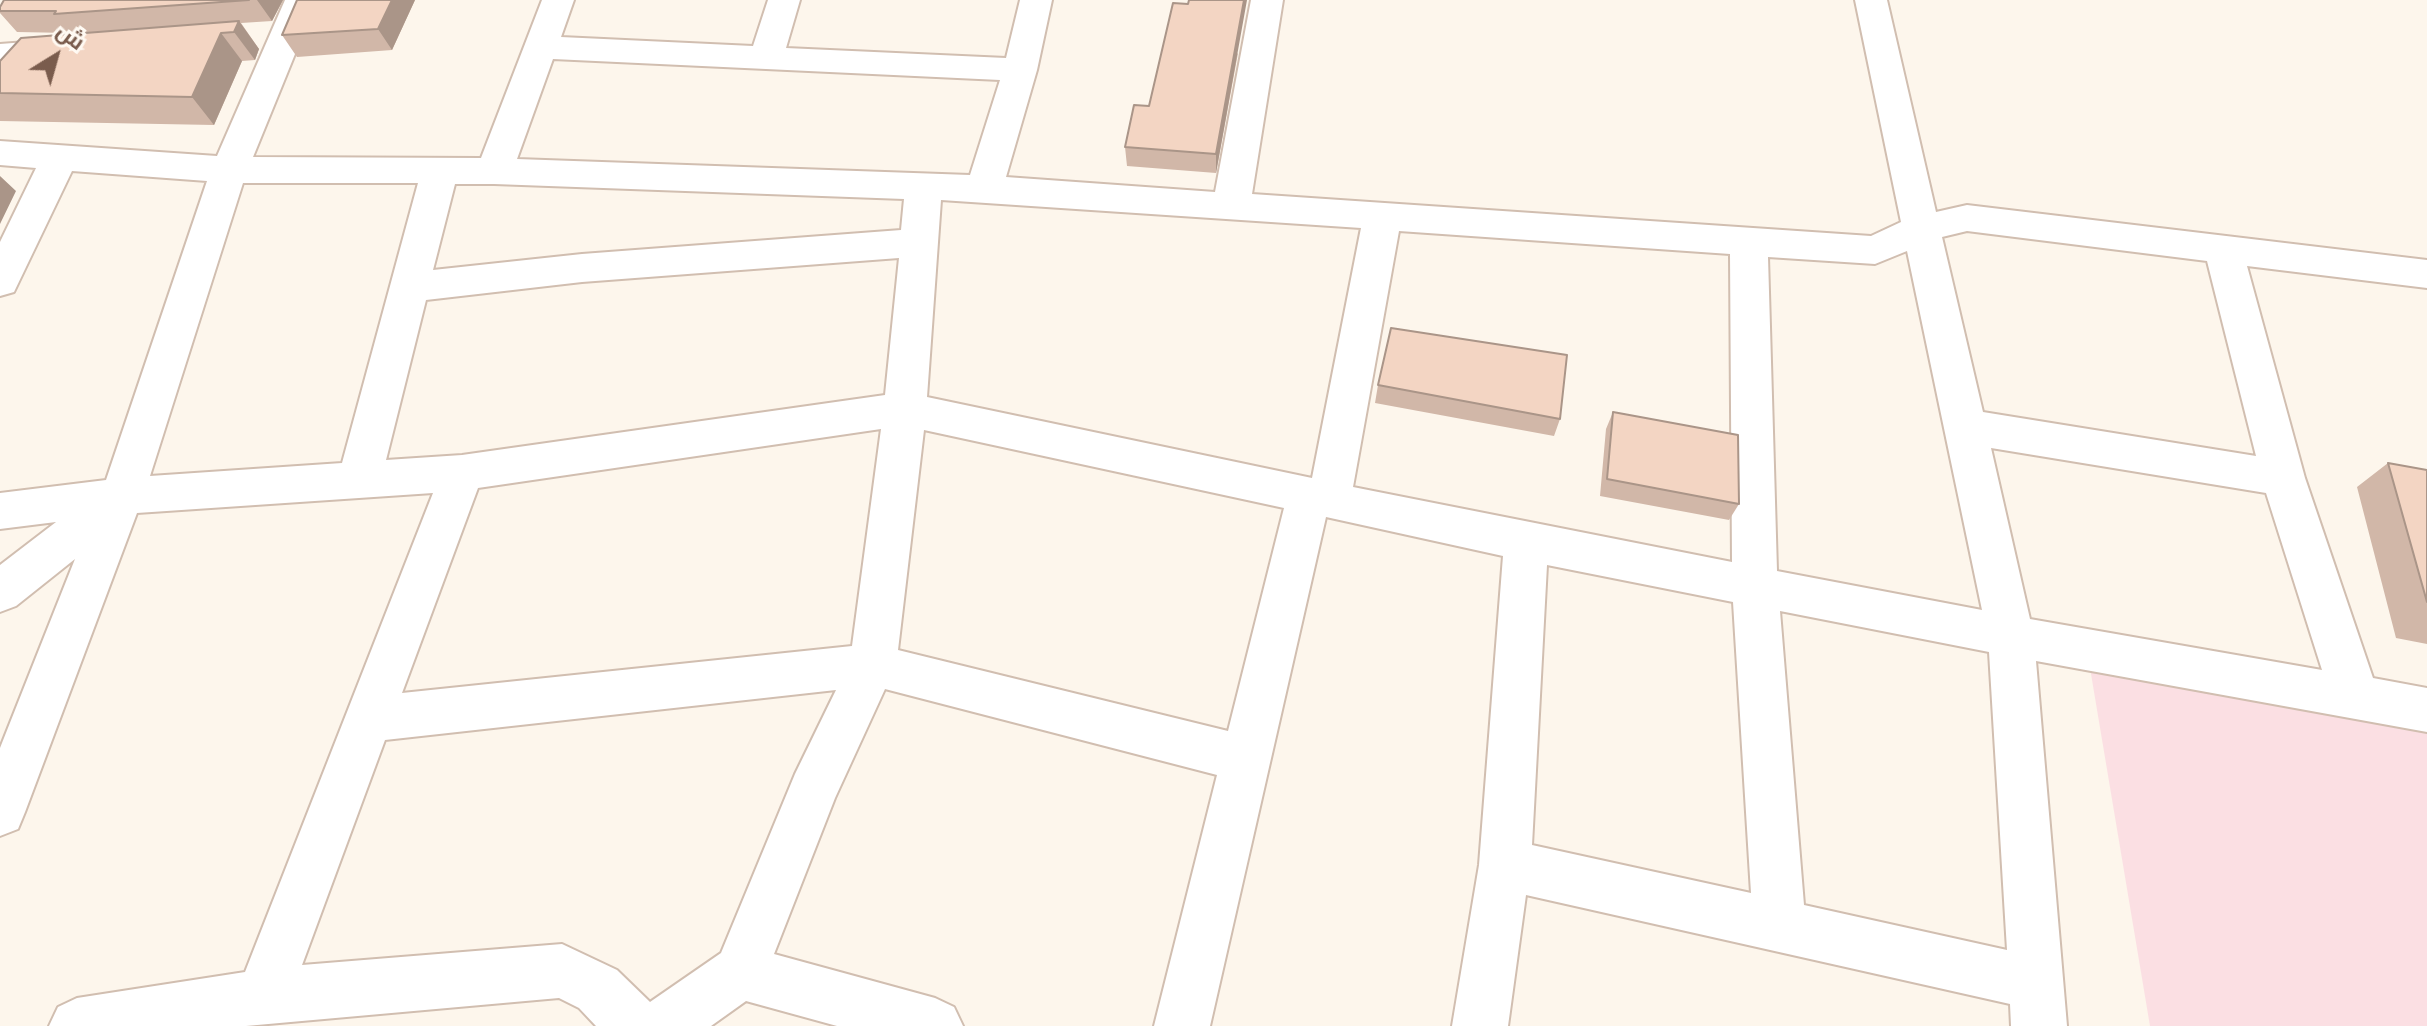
<!DOCTYPE html>
<html>
<head>
<meta charset="utf-8">
<style>
	body { margin:0 }
	#map { position:relative; width:2427px; height:1026px; overflow:hidden; background:#fdf6ec; font-family:Montserrat,Cairo,sans-serif }
	canvas { display:block }
	.north { position:absolute; left:16px; top:16px; width:80px; height:80px; -webkit-text-stroke:6px #fffaf3; paint-order:stroke; rotate:37deg; font-size:22px; font-weight:700; line-height:32px; text-align:center; color:#7a5c4d }
	.north::after { content:''; display:block; margin:auto; width:28px; height:36px; background:#7a5c4d; clip-path:polygon(50% 0,100% 100%,50% 72%,0 100%) }
</style>
</head>
<body>
<div id="map">
<canvas width="2427" height="1026"></canvas>
<div class="north">ش</div>
</div>
<script>
const ctx = document.querySelector('canvas').getContext('2d');
ctx.lineJoin = 'round';
function paint(path, color) { ctx.fillStyle = color; ctx.fill(path, 'evenodd'); }
function strokePath(path, color, width, dash) { ctx.strokeStyle = color; ctx.lineWidth = width; ctx.lineCap = dash ? 'butt' : 'round'; ctx.setLineDash(dash || []); ctx.stroke(path); }
const medical = new Path2D(`
	M2089,662L2427,723V1026H2150Z`);
const minor = new Path2D(`
	M285,0H317L253,157L481,158L542,0H574L561,37L753,46L768,0H800L786,48L1006,58L1020,0H1052L1037,70L1006,177L1215,192L1251,0H1283L1252,194L1871,236L1901,222L1855,0H1887L1936,212L1967,205L2427,260V288L2247,266L2305,478L2373,678L2427,688V732L2036,661L2067,1026H2011L2010,1004L1526,895L1508,1026H1452L1479,865L1503,556L1326,517L1210,1026H1154L1217,775L885,689L835,798L774,954L935,998L954,1007L963,1026H837L746,1001L711,1026H596L579,1008L559,998L246,1026H49L58,1007L77,998L245,972L433,493L137,513L25,812L18,829L0,836V748L75,559L16,606L0,612V565L56,522L0,529V493L106,480L207,181L72,171L14,292L0,296V242L36,168L0,165V141L217,156ZM553,59L1000,80L970,175L517,159ZM243,183H418L342,463L150,476ZM455,184H494L904,199L901,230L582,254L433,270ZM941,200L1361,228L1312,478L927,397ZM1399,231L1730,254L1732,562L1353,487ZM1967,231L2207,261L2256,456L1983,412L1942,237ZM1907,251L1982,610L1777,571L1768,257L1875,264ZM899,258L885,395L462,455L386,460L426,300L582,282ZM881,429L852,646L402,693L478,488ZM924,430L1284,508L1228,731L898,650ZM1991,448L2266,493L2322,670L2030,619ZM1547,565L1733,602L1751,893L1532,845ZM1780,611L1989,652L2007,950L1804,905ZM836,690L795,774L721,953L650,1002L617,970L562,944L302,965L385,740Z
	M65,39L77,42L82,50L77,58L0,66V44Z`);
const wall = new Path2D(`
	M4,0H283L272,21L241,23L259,49L255,60L242,61L214,125L0,121V61L70,34V33L17,32L0,13V7Z
	M415,0L392,50L297,57L282,35Z
	M1238,53L1216,173L1127,166L1125,147Z
	M1378,385L1560,419L1554,436L1375,403Z
	M1613,412L1739,504L1729,520L1600,496L1606,429Z
	M2388,463L2427,470V644L2396,638L2357,487Z`);
const shadedWall = new Path2D(`
	M257,0H283L272,21Z
	M392,0H415L392,50L378,29Z
	M1244,0H1247L1216,173V154Z
	M239,21L259,49L255,60L234,32Z
	M221,33L242,61L214,125L192,97Z
	M0,176L16,191L0,224Z`);
const building = new Path2D(`
	M4,0H249L54,14L56,11H0V7Z
	M297,0H392L378,29L282,35Z
	M1189,0H1244L1216,154L1125,147L1134,105L1149,106L1173,3L1188,4Z
	M239,21L234,32L221,33L192,97L0,93V61L21,38Z
	M1391,328L1567,355L1560,419L1378,385Z
	M1613,412L1738,435L1739,504L1607,479Z
	M2388,463L2427,470V602Z`);
paint(medical, '#fbdfe3');
strokePath(minor, '#d1beb0', 4);
paint(minor, '#fff');
paint(wall, '#d1b7a8');
paint(shadedWall, '#aa9588');
paint(building, '#f3d5c3');
strokePath(building, '#aa9588', 2);
</script>
</body>
</html>
